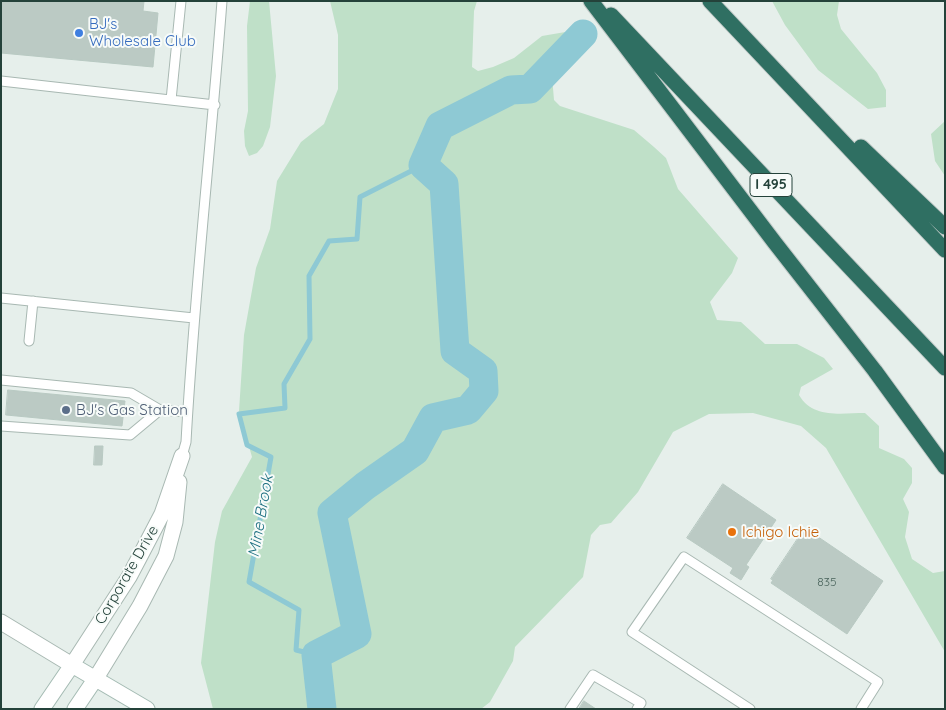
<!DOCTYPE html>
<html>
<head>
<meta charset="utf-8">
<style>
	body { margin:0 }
	#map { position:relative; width:946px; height:710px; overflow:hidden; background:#e6efeb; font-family:Quicksand,sans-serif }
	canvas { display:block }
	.frame { position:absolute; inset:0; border:2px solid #24423a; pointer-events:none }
</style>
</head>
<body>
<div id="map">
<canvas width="946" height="710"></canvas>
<div class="frame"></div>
</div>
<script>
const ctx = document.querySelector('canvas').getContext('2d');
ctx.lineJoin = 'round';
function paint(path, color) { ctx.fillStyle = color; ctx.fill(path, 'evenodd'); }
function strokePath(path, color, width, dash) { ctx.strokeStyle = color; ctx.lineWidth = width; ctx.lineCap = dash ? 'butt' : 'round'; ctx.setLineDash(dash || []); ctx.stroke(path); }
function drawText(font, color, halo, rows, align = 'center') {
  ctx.font = font + ' Quicksand,sans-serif'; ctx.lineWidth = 4; ctx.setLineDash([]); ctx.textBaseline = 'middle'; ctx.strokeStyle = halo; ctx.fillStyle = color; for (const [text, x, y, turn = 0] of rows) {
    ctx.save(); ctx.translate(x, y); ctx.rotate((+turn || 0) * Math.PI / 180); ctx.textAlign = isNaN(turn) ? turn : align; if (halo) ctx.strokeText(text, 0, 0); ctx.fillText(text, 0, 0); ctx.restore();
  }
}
const green = new Path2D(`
	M250,1H269L276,76L270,127L263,146L257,153L249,156L245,146L244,131L248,111L247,26Z
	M330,1H477L474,11L472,67L478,71L493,67L514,58L542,36L577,30V54L552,76L554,100L560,106L634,130L654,147L666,158L678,189L738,258L732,273L710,302L717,320L741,322L765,344H797L824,358L833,369L801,387L799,395C813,419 841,413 865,413L879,426V448L904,459L912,468V483L903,499L909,512L905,537L912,559L933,573L945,571V652L826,448L801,426L753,413L709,414L673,432L638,492L611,523L600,525L591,535L583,577L515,647L513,661L490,702L481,709H213L201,663L215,542L222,511L252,457L239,411L244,335L256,268L270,229L277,181L301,142L324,124L338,89V35Z
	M772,1H839L837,15L841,29L877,73L886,90V107L868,109L818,70L785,25Z
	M945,121V176L935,161L931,134Z`);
const stream = new Path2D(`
	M316,655L296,650L299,610L249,582L271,457L247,445L239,414L285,408L284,384L310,339L309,276L329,241L357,239L360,197L423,165`);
const river = new Path2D(`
	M322,709L316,655L357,634L332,513L365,486L415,451L433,418L468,410L484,391L483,371L455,351L444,184L423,165L440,126L511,90L530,89L583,34`);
const building = new Path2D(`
	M1,1H144L143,11L158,13L153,67L1,53Z
	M8,390L125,401L122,426L6,415Z
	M95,446H103L102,465H94Z
	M723,484L776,520L746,565L749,567L741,580L730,573L733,568L687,538Z
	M805,528L883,581L847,634L771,583L773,580L771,579Z
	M584,701L596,709H579Z`);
const lane = new Path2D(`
	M1,81L215,105
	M171,100L181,1
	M1,298L194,318
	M29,341L33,301
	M1,380L131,393L160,410L187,412
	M1,426L130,435L160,410
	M182,456L186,442C194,295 211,148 222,1
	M570,709L593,675L641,703L637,709
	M750,709L632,632L684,557L878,682L861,709`);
const street = new Path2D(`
	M1,622L72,665L129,577L138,560L162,514L182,456
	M96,678L140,606L166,556L175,522L179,482`);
const secondary = new Path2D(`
	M42,709L72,665L147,709
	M75,709L96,678`);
const highway = new Path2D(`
	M591,1L775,243L875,371L945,467
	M710,1L945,250
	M611,15L945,368
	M861,147L945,227`);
const markers = [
	[79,33,5,"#3f7fe0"],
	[66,410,5,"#5c6f8a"],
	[732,532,5,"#e8710a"]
];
const numberNames = [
	["835",827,582]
];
const shields = [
	[771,185,42]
];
const shieldNames = [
	["I 495",771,185]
];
const shopNames = [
	["BJ's",89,24],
	["Wholesale Club",89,41]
];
const serviceNames = [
	["BJ's Gas Station",76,410]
];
const foodNames = [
	["Ichigo Ichie",742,532]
];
const streetNames = [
	["Corporate Drive",127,575,-60]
];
const waterNames = [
	["Mine Brook",261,516,-80]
];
paint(green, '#bfe0c8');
strokePath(stream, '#8ec9d4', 5);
strokePath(river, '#8ec9d4', 29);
paint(building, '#bbcac4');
strokePath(building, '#b8c9c2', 1);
strokePath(lane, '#a8b8b2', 11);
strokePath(street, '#a8b8b2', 17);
strokePath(secondary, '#a4bbb3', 17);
strokePath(highway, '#c2cac8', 17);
strokePath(lane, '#fff', 9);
strokePath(street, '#fff', 15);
strokePath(secondary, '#fff', 15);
strokePath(highway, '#2f6f62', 15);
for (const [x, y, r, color] of markers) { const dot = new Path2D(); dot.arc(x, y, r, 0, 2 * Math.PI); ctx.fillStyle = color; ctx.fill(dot); strokePath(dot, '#f7fbf9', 2); }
drawText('12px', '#4a645c', null, numberNames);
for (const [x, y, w] of shields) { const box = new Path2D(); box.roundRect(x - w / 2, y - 11.5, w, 23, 4); ctx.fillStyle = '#f7fbf9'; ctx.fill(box); strokePath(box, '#24423a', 1); }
drawText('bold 14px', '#24423a', null, shieldNames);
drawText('15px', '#366cbe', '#f7fbf9', shopNames, 'left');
drawText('15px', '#4e5e75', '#f7fbf9', serviceNames, 'left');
drawText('15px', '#c56008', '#f7fbf9', foodNames, 'left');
drawText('15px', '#24423a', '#f7fbf9', streetNames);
drawText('italic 16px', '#1c6f80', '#f7fbf9', waterNames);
</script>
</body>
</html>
